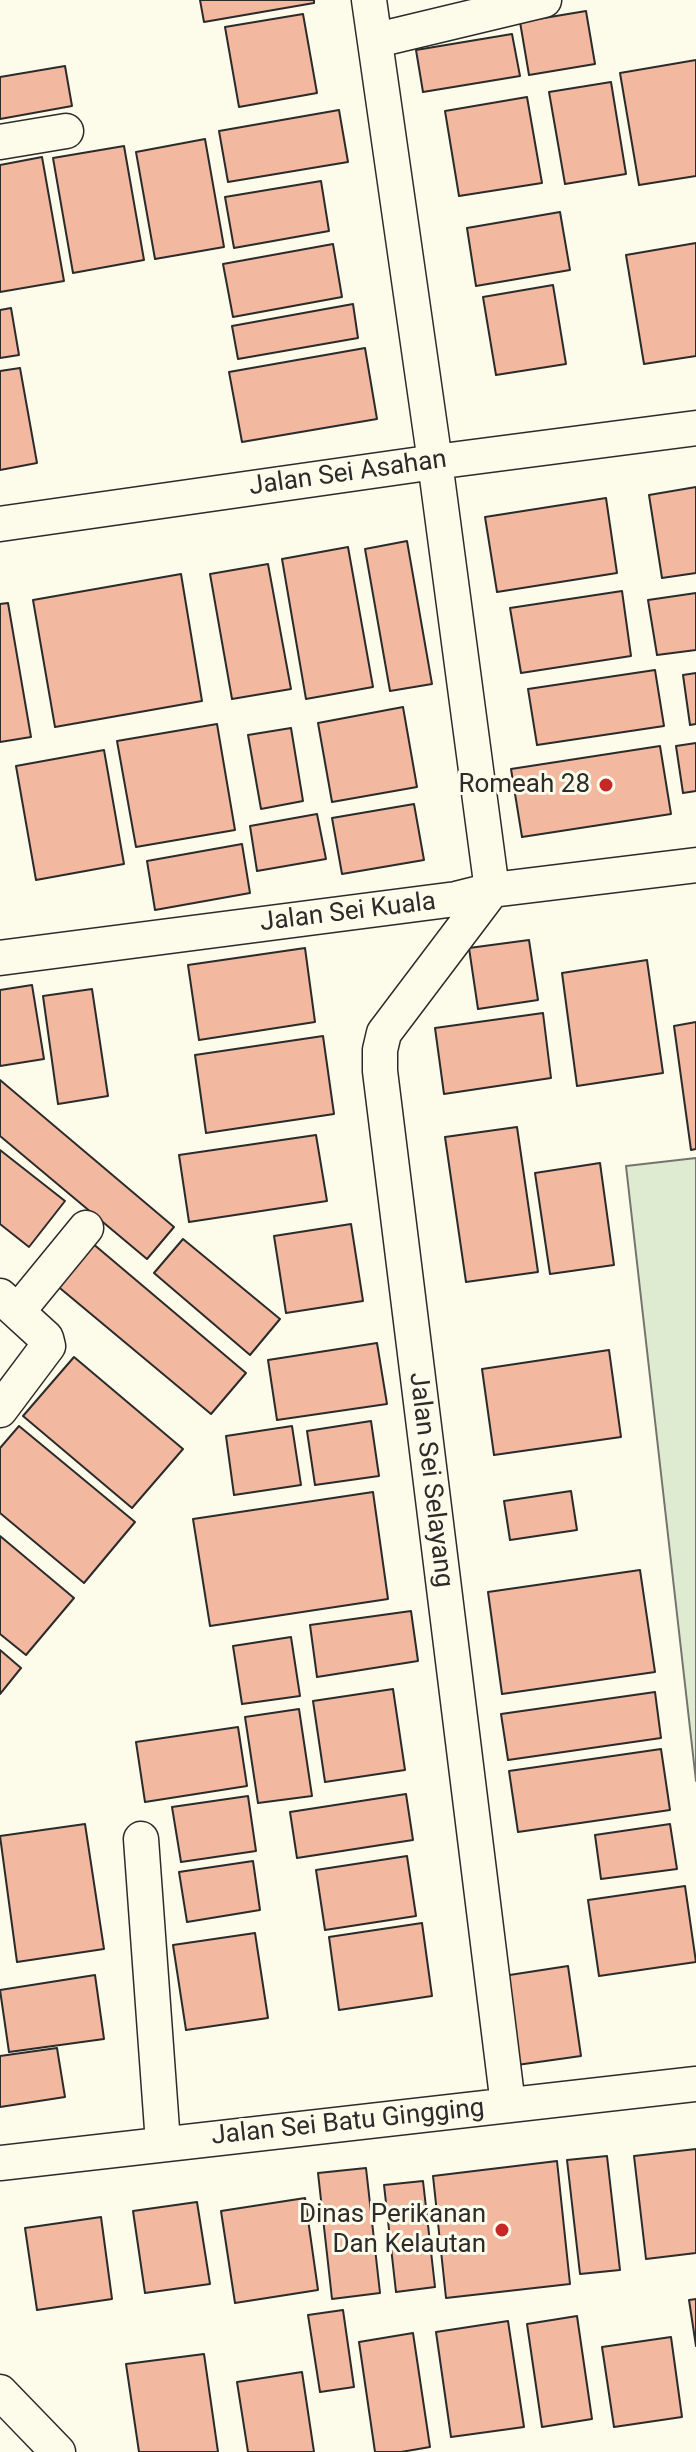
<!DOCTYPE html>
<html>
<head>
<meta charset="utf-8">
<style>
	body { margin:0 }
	canvas { display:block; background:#fdfbea }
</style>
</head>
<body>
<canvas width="696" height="2452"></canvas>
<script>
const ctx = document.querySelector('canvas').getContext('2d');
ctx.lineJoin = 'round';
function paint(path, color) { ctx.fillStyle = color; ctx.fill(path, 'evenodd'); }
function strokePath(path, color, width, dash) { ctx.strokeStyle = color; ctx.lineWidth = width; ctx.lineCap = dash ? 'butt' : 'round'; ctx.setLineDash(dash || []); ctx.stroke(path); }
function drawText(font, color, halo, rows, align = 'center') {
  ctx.font = font + ' Roboto,sans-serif'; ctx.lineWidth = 6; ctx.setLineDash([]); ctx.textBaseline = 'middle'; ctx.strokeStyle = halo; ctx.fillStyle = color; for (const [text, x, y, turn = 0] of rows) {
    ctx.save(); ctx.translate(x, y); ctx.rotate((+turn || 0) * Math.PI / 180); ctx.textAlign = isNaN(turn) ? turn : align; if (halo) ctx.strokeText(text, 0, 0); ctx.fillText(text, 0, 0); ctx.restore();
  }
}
const green = new Path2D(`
	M696,1158V1781L626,1166Z`);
const building = new Path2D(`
	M200,0H314V3L204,22Z
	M586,11L595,64L529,75L520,22Z
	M303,14L317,93L239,107L225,27Z
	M512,34L520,76L423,92L416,50Z
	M696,60V176L639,185L620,73Z
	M65,66L72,106L0,119V77Z
	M611,82L626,174L565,184L549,92Z
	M527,97L542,183L459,196L445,111Z
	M339,110L348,162L228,182L219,131Z
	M205,139L224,247L155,259L136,152Z
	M124,146L144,260L73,273L53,158Z
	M42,157L64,281L0,292V165Z
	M321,181L329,231L234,248L225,197Z
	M560,212L570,270L476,286L467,228Z
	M696,243V356L644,364L626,255Z
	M333,244L342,297L233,317L223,264Z
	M553,285L566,364L496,375L483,297Z
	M353,304L358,338L238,359L232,326Z
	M11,308L19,355L0,358V310Z
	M365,348L377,419L242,442L229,372Z
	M20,368L37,463L0,470V371Z
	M696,487V573L662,578L649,495Z
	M606,498L617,573L497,592L485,517Z
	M407,541L432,684L390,691L365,549Z
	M348,547L373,687L306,699L282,559Z
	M268,564L291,689L232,699L210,574Z
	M181,574L202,701L55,727L33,600Z
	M622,591L631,656L521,673L510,608Z
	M696,593V650L657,655L648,600Z
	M8,603L31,737L0,742V604Z
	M655,670L664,726L537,745L528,689Z
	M696,673V724L690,725L683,675Z
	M403,707L417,787L332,802L318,723Z
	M217,724L235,830L136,847L117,741Z
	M291,728L303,801L261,809L248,735Z
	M696,743V791L683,793L676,746Z
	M660,746L671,814L522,837L511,769Z
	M104,750L124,864L36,880L16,766Z
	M414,804L424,860L342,874L332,818Z
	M317,814L326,859L257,871L250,826Z
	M242,844L250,893L155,910L147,861Z
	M529,940L538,1000L478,1009L469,948Z
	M305,948L315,1022L199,1040L188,965Z
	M647,960L663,1073L577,1086L562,973Z
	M32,985L44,1059L0,1066V990Z
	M92,989L108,1096L58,1104L43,996Z
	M543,1013L551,1078L444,1094L435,1028Z
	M696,1022V1149L691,1150L674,1026Z
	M323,1036L334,1114L206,1133L195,1055Z
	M0,1080L174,1227L147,1259L0,1136Z
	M517,1127L538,1272L466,1282L445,1137Z
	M316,1135L327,1201L189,1222L179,1155Z
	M0,1150L65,1201L29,1247L0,1224Z
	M600,1163L614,1265L550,1274L535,1173Z
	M351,1224L363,1301L286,1313L274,1236Z
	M85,1237L246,1373L211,1414L49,1279Z
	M183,1239L280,1319L250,1355L154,1273Z
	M377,1343L387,1404L277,1420L268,1360Z
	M609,1350L621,1437L494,1455L482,1369Z
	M74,1357L183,1449L132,1508L23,1416Z
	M371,1421L379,1476L315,1485L307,1431Z
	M19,1426L135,1522L84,1583L0,1513V1448Z
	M292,1426L301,1485L234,1495L226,1436Z
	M571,1491L577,1530L510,1540L504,1501Z
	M373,1492L388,1599L210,1626L193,1519Z
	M0,1536L74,1598L26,1655L0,1634Z
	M640,1570L655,1672L502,1694L488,1592Z
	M411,1611L418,1661L317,1677L310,1625Z
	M291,1637L300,1696L242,1704L233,1646Z
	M0,1650L21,1668L0,1694Z
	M393,1689L405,1770L325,1782L313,1701Z
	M655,1692L661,1738L508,1760L501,1714Z
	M299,1709L312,1796L258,1803L245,1717Z
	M238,1727L247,1786L145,1802L136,1742Z
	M661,1749L670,1810L518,1832L509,1771Z
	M406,1794L413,1840L297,1858L290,1812Z
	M248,1796L256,1851L181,1862L172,1807Z
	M85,1824L104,1949L17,1962L0,1836Z
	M670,1824L677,1869L601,1879L595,1835Z
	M407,1856L416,1916L325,1930L316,1870Z
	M253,1861L260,1910L187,1922L179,1872Z
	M685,1886L696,1962L599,1976L588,1900Z
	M422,1923L432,1996L339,2010L329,1937Z
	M255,1933L268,2018L186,2030L173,1945Z
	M568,1966L581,2056L517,2065L503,1976Z
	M95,1975L104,2039L9,2052L0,1990Z
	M57,2048L65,2097L0,2107V2056Z
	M696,2149V2253L646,2259L634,2156Z
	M607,2156L620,2270L580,2274L567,2160Z
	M557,2161L570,2284L446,2298L433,2176Z
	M366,2168L380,2293L332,2299L318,2173Z
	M423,2181L435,2287L396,2292L384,2185Z
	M305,2198L318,2290L235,2303L221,2211Z
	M197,2202L210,2284L145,2293L133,2211Z
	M101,2217L112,2299L37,2310L25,2228Z
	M696,2299V2346L689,2300Z
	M343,2310L354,2387L320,2392L308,2315Z
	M577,2316L592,2419L542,2427L527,2324Z
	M508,2321L524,2427L451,2437L436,2332Z
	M413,2333L430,2447L401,2452H375L359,2342Z
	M671,2337L682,2417L614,2427L602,2347Z
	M204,2354L218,2452H139L126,2364Z
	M302,2372L314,2452H248L237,2382Z`);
const minor = new Path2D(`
	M369,0L435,462L492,890L384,1033L380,1050V1071L508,2105
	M377,40L544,0
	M0,142L66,131
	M0,524L435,462L696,428
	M0,958L456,899L492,890L696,865
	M0,1296L46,1338L48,1346L0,1410
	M18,1311L86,1228
	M141,1839L163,2143
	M0,2163L696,2084
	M0,2392L58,2452`);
const markers = [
	[606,785,8,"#c62828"],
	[502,2230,8,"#c62828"]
];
const streetNames = [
	["Jalan Sei Asahan",348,474,-8],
	["Jalan Sei Kuala",348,913,-7],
	["Jalan Sei Selayang",430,1480,83],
	["Jalan Sei Batu Gingging",348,2123,-6]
];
const poiNames = [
	["Romeah 28",590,785],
	["Dinas Perikanan",486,2215],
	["Dan Kelautan",486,2245]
];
paint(green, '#deebd1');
strokePath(green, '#74746e', 2);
paint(building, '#f2b8a0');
strokePath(building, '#2b2b2b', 2);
strokePath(minor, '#2b2b2b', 37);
strokePath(minor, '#fdfbea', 34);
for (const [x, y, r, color] of markers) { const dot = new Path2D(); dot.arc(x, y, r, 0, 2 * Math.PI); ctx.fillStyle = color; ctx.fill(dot); strokePath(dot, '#fdfbea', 3); }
drawText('26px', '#2b2b2b', '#fdfbea', streetNames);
drawText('26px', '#2b2b2b', '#fdfbea', poiNames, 'right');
</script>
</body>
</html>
